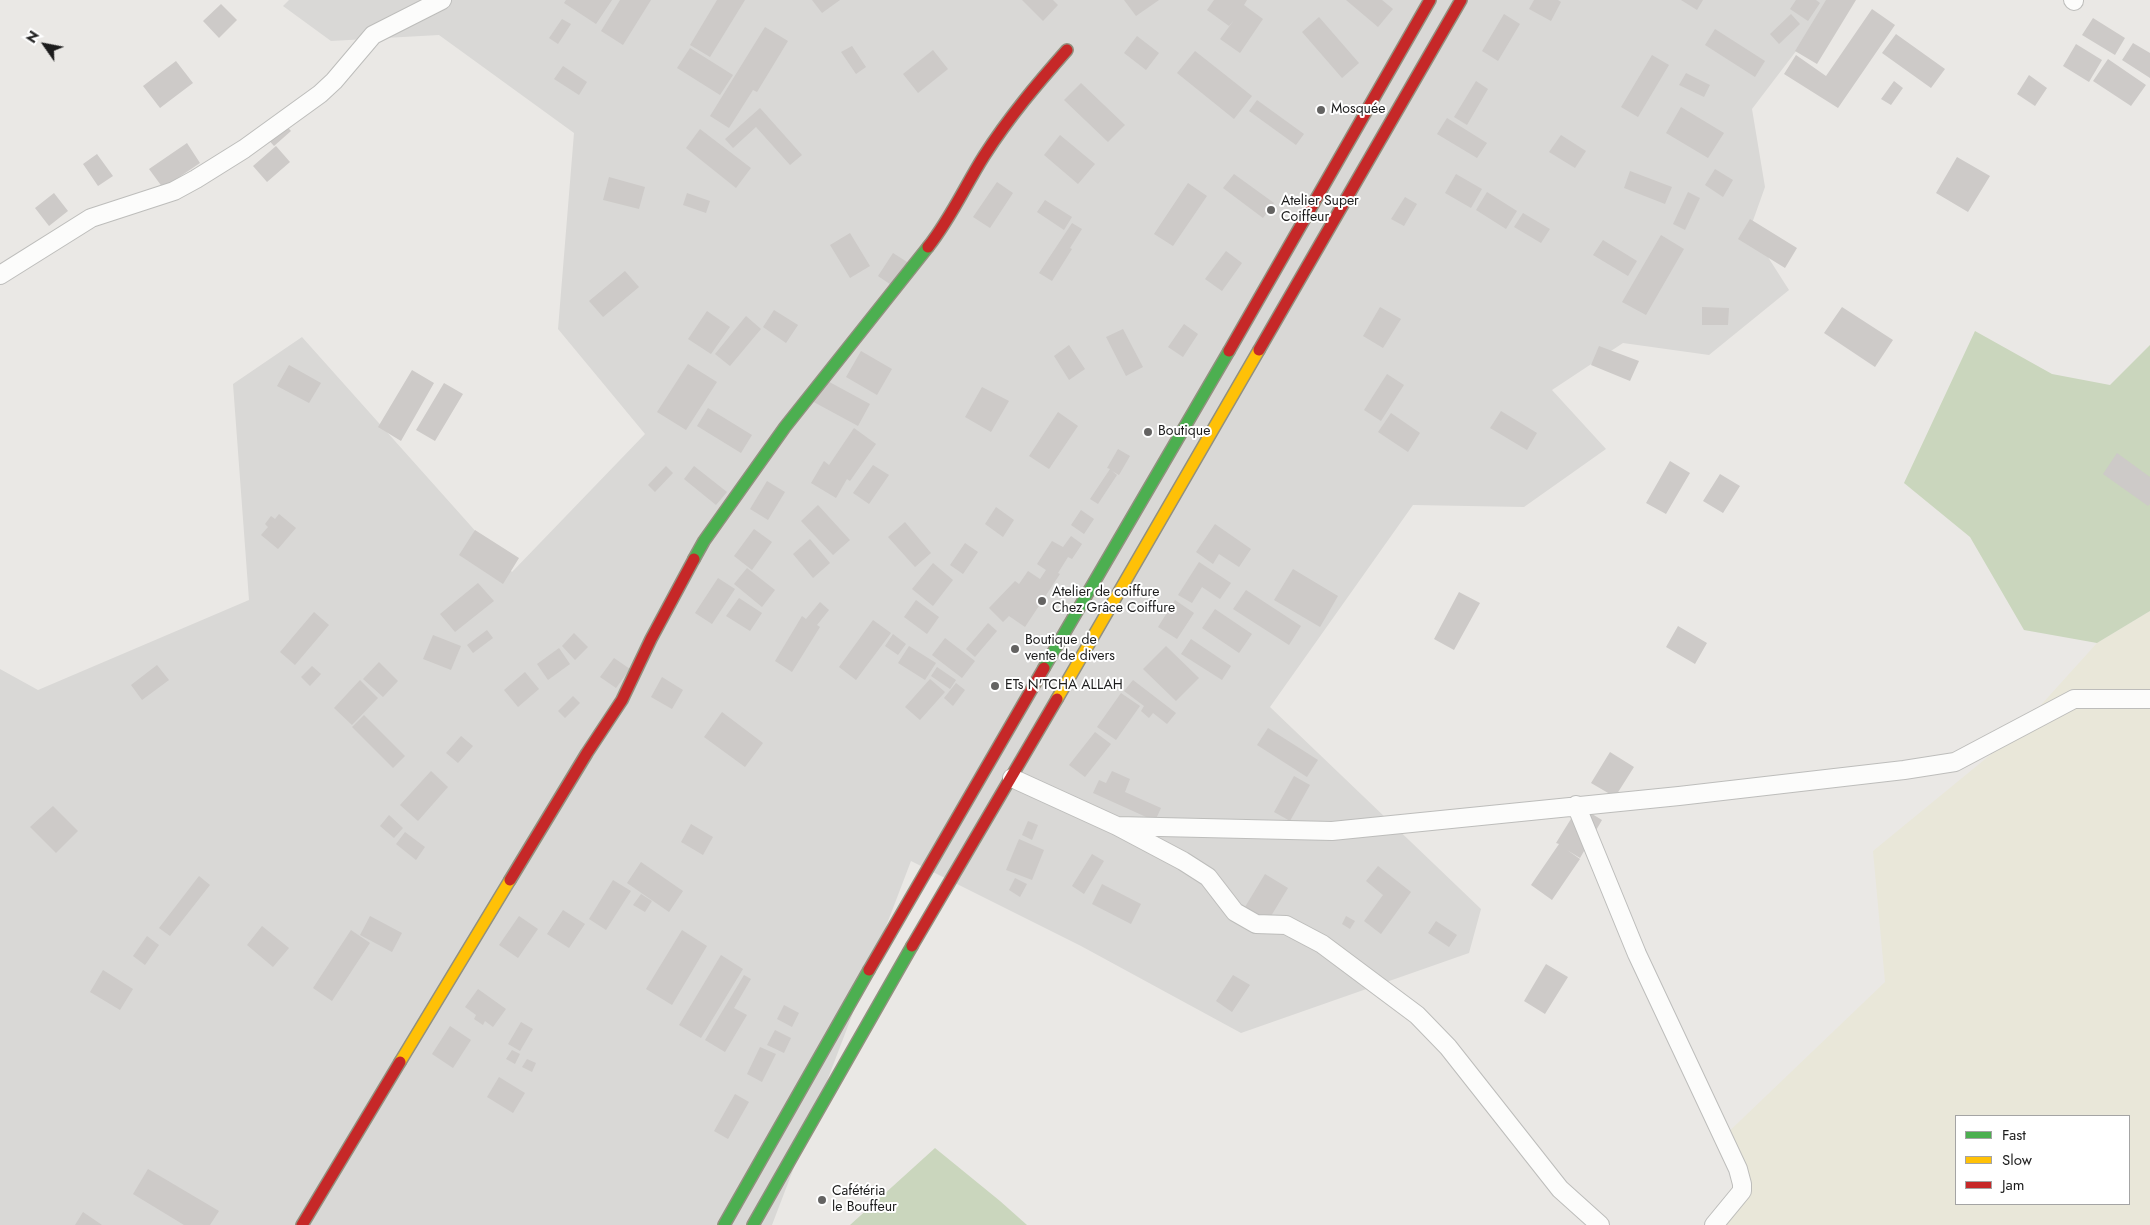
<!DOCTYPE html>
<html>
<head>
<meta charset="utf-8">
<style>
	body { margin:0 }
	#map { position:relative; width:2150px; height:1225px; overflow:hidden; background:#eae8e5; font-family:Jost,sans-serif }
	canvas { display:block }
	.legend { position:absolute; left:1955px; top:1115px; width:175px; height:90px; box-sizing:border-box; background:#fff; border:1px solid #a4a4a4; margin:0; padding:6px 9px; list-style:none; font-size:15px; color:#1c1c1c }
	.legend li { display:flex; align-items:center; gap:10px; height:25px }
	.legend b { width:25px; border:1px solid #a4a4a4 }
	.north { position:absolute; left:20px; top:20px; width:50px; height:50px; -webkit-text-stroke:4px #fff; paint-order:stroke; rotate:303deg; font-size:14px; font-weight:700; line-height:20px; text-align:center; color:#1c1c1c }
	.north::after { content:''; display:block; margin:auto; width:18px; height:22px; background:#1c1c1c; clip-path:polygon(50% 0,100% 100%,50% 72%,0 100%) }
</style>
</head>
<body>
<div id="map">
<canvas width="2150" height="1225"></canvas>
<ul class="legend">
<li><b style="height:6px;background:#4caf50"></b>Fast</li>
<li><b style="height:6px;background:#ffc107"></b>Slow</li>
<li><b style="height:6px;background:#c62828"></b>Jam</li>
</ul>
<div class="north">N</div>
</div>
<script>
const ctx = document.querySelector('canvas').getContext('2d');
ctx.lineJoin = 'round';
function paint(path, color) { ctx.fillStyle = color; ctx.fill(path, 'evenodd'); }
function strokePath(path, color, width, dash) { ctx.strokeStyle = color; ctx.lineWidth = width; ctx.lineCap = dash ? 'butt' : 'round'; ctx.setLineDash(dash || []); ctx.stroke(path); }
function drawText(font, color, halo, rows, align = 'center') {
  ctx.font = font + ' Jost,sans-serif'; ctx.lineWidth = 4; ctx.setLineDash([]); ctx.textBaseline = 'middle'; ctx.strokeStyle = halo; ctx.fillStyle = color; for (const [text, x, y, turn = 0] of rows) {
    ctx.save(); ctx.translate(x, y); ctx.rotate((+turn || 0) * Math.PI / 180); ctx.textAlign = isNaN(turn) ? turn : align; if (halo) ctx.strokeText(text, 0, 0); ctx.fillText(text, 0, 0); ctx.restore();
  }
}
const residential = new Path2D(`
	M289,0H1854L1822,17L1752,109L1765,187L1750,229L1789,290L1709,355L1623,343L1552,390L1606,449L1524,507L1413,505L1270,707L1481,909L1469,953L1241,1033L1081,946L911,861L772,1225H0V669L38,690L249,600L233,384L302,337L512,572L645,434L558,329L574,133L439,35L331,41L283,6Z`);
const farmland = new Path2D(`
	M2150,611V1225H1720L1741,1196L1719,1141L1885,982L1873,851L2012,737L2097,643ZM1956,1116H2129V1204H1956Z`);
const forest = new Path2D(`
	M1975,331L2052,374L2110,385L2150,345V611L2097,643L2024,630L1970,537L1904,483Z
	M935,1148L1000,1201L1027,1225H850Z`);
const building = new Path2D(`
	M566,0H612L596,24L564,3Z
	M620,0H651L623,45L601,31Z
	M717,0H745L710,57L690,45Z
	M812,0H840L822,13Z
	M1022,0H1053L1058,5L1043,21Z
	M1124,0H1159L1136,16Z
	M1214,0H1247L1244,5L1263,19L1240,53L1220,39L1234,20L1229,26L1207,10Z
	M1346,0H1382L1393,9L1378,27Z
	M1534,0H1558L1561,2L1551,21L1529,9Z
	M1681,0H1703L1697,10Z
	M1796,0H1816L1820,3L1808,21L1790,9Z
	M1826,0H1856L1817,64L1795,51Z
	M221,4L237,20L219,38L203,21Z
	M1872,9L1895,25L1838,108L1784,74L1796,55L1826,76Z
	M1504,14L1520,24L1498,61L1482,51Z
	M1791,14L1800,24L1779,44L1770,34Z
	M1319,17L1359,63L1342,78L1302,32Z
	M2093,18L2125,38L2115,55L2082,35Z
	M562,19L571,24L558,44L549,38Z
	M765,27L788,41L757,92L753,90L729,128L710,116Z
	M1715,29L1765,61L1755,77L1705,45Z
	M1896,34L1945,69L1931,88L1882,53Z
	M1137,36L1159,53L1146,70L1124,53Z
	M2133,43L2150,53V78L2122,60Z
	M2076,44L2102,60L2089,82L2063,66Z
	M852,46L866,67L856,74L841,52Z
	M690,48L733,75L720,95L677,68Z
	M933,50L948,69L918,93L903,74Z
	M1195,51L1252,96L1234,119L1177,73Z
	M1652,55L1669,65L1638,117L1621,107Z
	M2108,59L2146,85L2131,106L2093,81Z
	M176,61L193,83L160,108L143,86Z
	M563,66L587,82L579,95L554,79Z
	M1686,73L1710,85L1704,97L1679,85Z
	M2029,75L2047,88L2035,106L2017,94Z
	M1476,81L1488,89L1467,125L1454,117Z
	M1894,81L1903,88L1891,105L1881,99Z
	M1081,83L1125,125L1108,142L1064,100Z
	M1257,100L1304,134L1296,145L1249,111Z
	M1681,107L1724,133L1708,158L1666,133Z
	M760,108L802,155L790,165L756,127L733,148L725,139Z
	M1447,118L1487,143L1477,158L1437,134Z
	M283,122L291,131L274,146L266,137Z
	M700,129L751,168L736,188L686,148Z
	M1060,135L1095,164L1078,184L1044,155Z
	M1561,135L1586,151L1575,168L1549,152Z
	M187,143L200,163L163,188L149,169Z
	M276,146L290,162L267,182L253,166Z
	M97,154L113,176L98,186L83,164Z
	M1957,157L1990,176L1968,212L1936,193Z
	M1715,169L1733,180L1723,197L1705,185Z
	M1630,171L1672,187L1665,204L1624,188Z
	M1234,174L1274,203L1263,218L1223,188Z
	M1456,174L1482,189L1471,208L1445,193Z
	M609,177L645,187L639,209L603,200Z
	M997,182L1013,193L990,228L973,217Z
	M1188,183L1207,196L1173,246L1154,234Z
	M1487,192L1517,211L1506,229L1476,210Z
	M1688,192L1700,198L1685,230L1673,224Z
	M54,193L68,211L49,226L35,208Z
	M687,193L710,201L706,213L683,205Z
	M1405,197L1417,204L1404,226L1391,219Z
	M1045,200L1072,217L1064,230L1037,212Z
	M1523,213L1550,229L1541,243L1514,227Z
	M1750,219L1797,248L1785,268L1738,239Z
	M1072,223L1082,229L1070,248L1072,249L1052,281L1039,273Z
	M850,233L870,266L850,278L830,245Z
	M1661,235L1684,249L1646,315L1622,302Z
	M1603,240L1637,261L1628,276L1593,255Z
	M1226,251L1242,263L1222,291L1205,279Z
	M893,253L915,267L900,291L878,276Z
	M625,271L639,287L603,317L589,301Z
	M1380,307L1401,319L1383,348L1363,336Z
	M1702,307L1729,308L1728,325H1702Z
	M1842,307L1893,340L1875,367L1824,333Z
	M774,310L798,325L786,343L763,327Z
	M707,311L730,327L711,354L688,339Z
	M746,316L761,329L730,366L715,354Z
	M1184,324L1198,334L1183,357L1168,347Z
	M1123,329L1143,367L1126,376L1106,337Z
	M1069,345L1085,369L1069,380L1054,356Z
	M1599,346L1639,361L1630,381L1591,365Z
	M861,351L892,369L877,395L846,377Z
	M688,364L717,382L686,430L657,412Z
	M289,365L321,383L309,403L277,386Z
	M412,370L434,383L401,441L378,427Z
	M1387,374L1404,385L1381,421L1364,410Z
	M822,378L870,404L858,426L810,400Z
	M444,383L463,394L435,441L416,430Z
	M982,387L1009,401L991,432L965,417Z
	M708,408L752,435L741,453L697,426Z
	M1501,411L1537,433L1527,450L1490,428Z
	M1058,412L1078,426L1049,469L1029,456Z
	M1391,413L1420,433L1408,452L1378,432Z
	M854,428L876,444L850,481L847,479L836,498L811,483L824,461L829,465Z
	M1118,449L1130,456L1119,475L1112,471L1117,475L1098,504L1090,499L1110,469L1107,468Z
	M2117,453L2150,477V504L2148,506L2103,474Z
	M1670,461L1690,473L1666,514L1646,503Z
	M873,465L889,475L869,504L853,493Z
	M666,466L673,473L655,492L648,485Z
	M694,466L727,492L716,505L684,479Z
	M1720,474L1740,486L1723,513L1703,501Z
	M767,481L785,492L768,520L750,509Z
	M818,505L850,540L833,555L801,521Z
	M996,507L1014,520L1003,537L985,524Z
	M1081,510L1094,519L1084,534L1071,525Z
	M279,514L296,528L278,549L261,535L268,527L265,524L271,516L275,519Z
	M905,522L931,553L915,567L888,537Z
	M1215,524L1251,549L1239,567L1219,554L1213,564L1196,552Z
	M754,529L772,542L752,570L734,556Z
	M475,530L519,558L503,584L459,555Z
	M1071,536L1082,544L1072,559L1068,557L1058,573L1060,574L1025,627L1009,616L1003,622L989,608L1015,581L1019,584L1028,571L1040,579L1046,570L1037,564L1052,541L1063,547Z
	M810,539L830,563L813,578L793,554Z
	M965,543L978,552L963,574L950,565Z
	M1199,562L1231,583L1220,599L1202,587L1192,603L1178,595Z
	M933,563L953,580L933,606L912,589Z
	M747,568L775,590L762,607L734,584Z
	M1293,569L1338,596L1320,627L1274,600Z
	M718,578L735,589L712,624L695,613Z
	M478,583L494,601L455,632L440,614Z
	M1246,590L1301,626L1289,645L1233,609Z
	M1459,592L1480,603L1454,650L1434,639Z
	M739,598L762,613L750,631L726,616Z
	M916,600L939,617L927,634L904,617Z
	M1175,600L1194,613L1177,639L1158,627Z
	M820,602L829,610L817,625L820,627L792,672L775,661L802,616L806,619Z
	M1215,609L1252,634L1239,653L1202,628Z
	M314,612L329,625L295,665L280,652Z
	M873,620L891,633L856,680L839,667Z
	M988,623L997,631L975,657L966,649Z
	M1678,626L1707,643L1695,664L1666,647Z
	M487,630L493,638L473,653L467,645Z
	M574,633L588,647L575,660L562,646Z
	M893,634L906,644L898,655L885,646Z
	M433,635L461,646L451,670L423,659Z
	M945,638L975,661L962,678L932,655Z
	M1191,639L1231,666L1222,680L1181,654Z
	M909,646L936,663L925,680L898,663Z
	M1166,646L1199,678L1176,701L1143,669Z
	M559,648L570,664L548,680L537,664Z
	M614,658L630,669L616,688L600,677Z
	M379,662L398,681L383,697L363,679Z
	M157,665L169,680L142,700L131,685Z
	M312,666L321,674L310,686L301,677Z
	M937,667L956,680L950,689L931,676Z
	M525,672L539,689L518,707L504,690Z
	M662,677L683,690L672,709L651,697Z
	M930,679L945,692L920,720L905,707Z
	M360,680L378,698L352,725L334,708Z
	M1133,680L1176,713L1167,724L1153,713L1149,718L1141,711L1144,706L1124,691Z
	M956,683L965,690L953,706L944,698Z
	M1121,693L1140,706L1116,740L1097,727Z
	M573,696L580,703L565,718L558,711Z
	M722,712L763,743L745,767L704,737Z
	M364,715L405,756L393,768L352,727Z
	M1268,728L1318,760L1307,777L1257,745Z
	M1095,732L1111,744L1085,777L1069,765Z
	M461,736L473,746L458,763L446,753Z
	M1610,752L1634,767L1615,797L1591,783Z
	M431,771L448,787L418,821L400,805Z
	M1112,771L1130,779L1125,792L1161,808L1155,821L1093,793L1099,780L1106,783Z
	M1294,776L1310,785L1290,821L1274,812Z
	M53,806L78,831L56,853L30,827Z
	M1579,806L1602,820L1580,858L1567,850L1580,859L1552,900L1531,885L1559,844L1556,843Z
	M389,815L403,828L394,838L380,826Z
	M1028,821L1038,825L1032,840L1022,835Z
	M691,824L713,837L703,855L681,842Z
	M405,832L425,847L416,860L396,844Z
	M1019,839L1044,850L1032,880L1006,870Z
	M1092,854L1104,861L1084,894L1072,886Z
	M641,862L683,891L669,912L627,883Z
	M1378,866L1411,892L1381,934L1364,921L1383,895L1366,881Z
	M1265,874L1288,888L1268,921L1245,907Z
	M199,876L210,885L170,936L159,928Z
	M1015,878L1027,884L1020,897L1009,890Z
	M613,880L631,891L606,930L589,919Z
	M1102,884L1141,904L1131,924L1092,904Z
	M641,894L652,901L645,912L633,905Z
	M563,910L585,924L569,948L547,934Z
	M370,916L402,933L392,952L360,935Z
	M519,916L538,929L518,958L499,945Z
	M1346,916L1355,921L1350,929L1342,924Z
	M1436,921L1457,935L1449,947L1428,933Z
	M262,926L289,948L273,967L247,945Z
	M351,930L370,943L332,1001L313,988Z
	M682,930L707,946L672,1005L646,989Z
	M147,936L159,945L145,965L133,956Z
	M721,955L743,969L701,1038L679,1025Z
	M1546,964L1568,977L1545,1014L1524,1001Z
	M103,970L133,989L120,1010L90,992Z
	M744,975L751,979L734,1008L747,1015L725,1052L705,1040Z
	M1233,975L1250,985L1232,1012L1216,1001Z
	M478,989L506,1009L493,1027L485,1021L483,1025L474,1019L476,1015L465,1007Z
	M784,1005L799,1013L792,1027L777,1019Z
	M521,1022L533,1029L520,1051L508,1044Z
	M450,1026L471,1040L453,1068L432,1054Z
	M775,1030L791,1038L784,1053L767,1045Z
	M760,1047L776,1054L762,1082L747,1074Z
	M512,1050L520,1054L515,1064L506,1059Z
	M527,1059L536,1063L532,1072L522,1067Z
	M499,1077L525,1093L513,1113L487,1097Z
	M735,1094L749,1102L728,1139L714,1131Z
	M148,1169L219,1211L210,1225H184L133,1194Z
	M83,1212L102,1225H75Z`);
const street = new Path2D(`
	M2073,0L2074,1
	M0,275L91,218L174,191L196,179L244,149L320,94L334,81L373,35L442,0
	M1012,778L1117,826L1183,861L1208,877L1235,912L1256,924L1286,925L1322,944L1417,1015L1448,1047L1560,1189L1600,1225
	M1576,805L1637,954L1738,1169L1742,1184V1191L1714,1225
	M1117,826L1332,831L1679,796L1904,770L1955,762L2074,699H2150`);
const fast = new Path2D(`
	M694,559L704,541L785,427L928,247
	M1044,668L1229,351
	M724,1225L869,970
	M753,1225L912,946`);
const slow = new Path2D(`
	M1057,699L1259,350
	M400,1062L510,880`);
const jam = new Path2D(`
	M928,247C951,218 965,186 984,156C1009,117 1037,84 1067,50
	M1259,350L1461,0
	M1229,351L1430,0
	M510,880L587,753L622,700L651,639L694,559
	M912,946L1057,699
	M869,970L1044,668
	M302,1225L400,1062`);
const markers = [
	[1321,110,5,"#646362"],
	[1271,210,5,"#646362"],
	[1148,432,5,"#646362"],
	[1042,601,5,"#646362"],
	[1015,649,5,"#646362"],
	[995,686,5,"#646362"],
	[822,1200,5,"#646362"]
];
const poiNames = [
	["Mosquée",1331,110],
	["Atelier Super",1281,202],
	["Coiffeur",1281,218],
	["Boutique",1158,432],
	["Atelier de coiffure",1052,593],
	["Chez Grâce Coiffure",1052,609],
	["Boutique de",1025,641],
	["vente de divers",1025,657],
	["ETs N'TCHA ALLAH",1005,686],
	["Cafétéria",832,1192],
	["le Bouffeur",832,1208]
];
paint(residential, '#d9d8d6');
paint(farmland, '#e9e7d9');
paint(forest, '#cad6bd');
paint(building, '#cdcac8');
strokePath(street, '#bdbdbb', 20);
strokePath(fast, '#92907f', 14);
strokePath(slow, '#92907f', 14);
strokePath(jam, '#92907f', 14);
strokePath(street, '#fcfcfb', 18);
strokePath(fast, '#4caf50', 11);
strokePath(slow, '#ffc107', 11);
strokePath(jam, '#c62828', 11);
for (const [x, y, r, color] of markers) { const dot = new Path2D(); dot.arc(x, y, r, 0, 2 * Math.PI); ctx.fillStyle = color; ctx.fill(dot); strokePath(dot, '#fff', 2); }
drawText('14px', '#1c1c1c', '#fff', poiNames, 'left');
</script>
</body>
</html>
